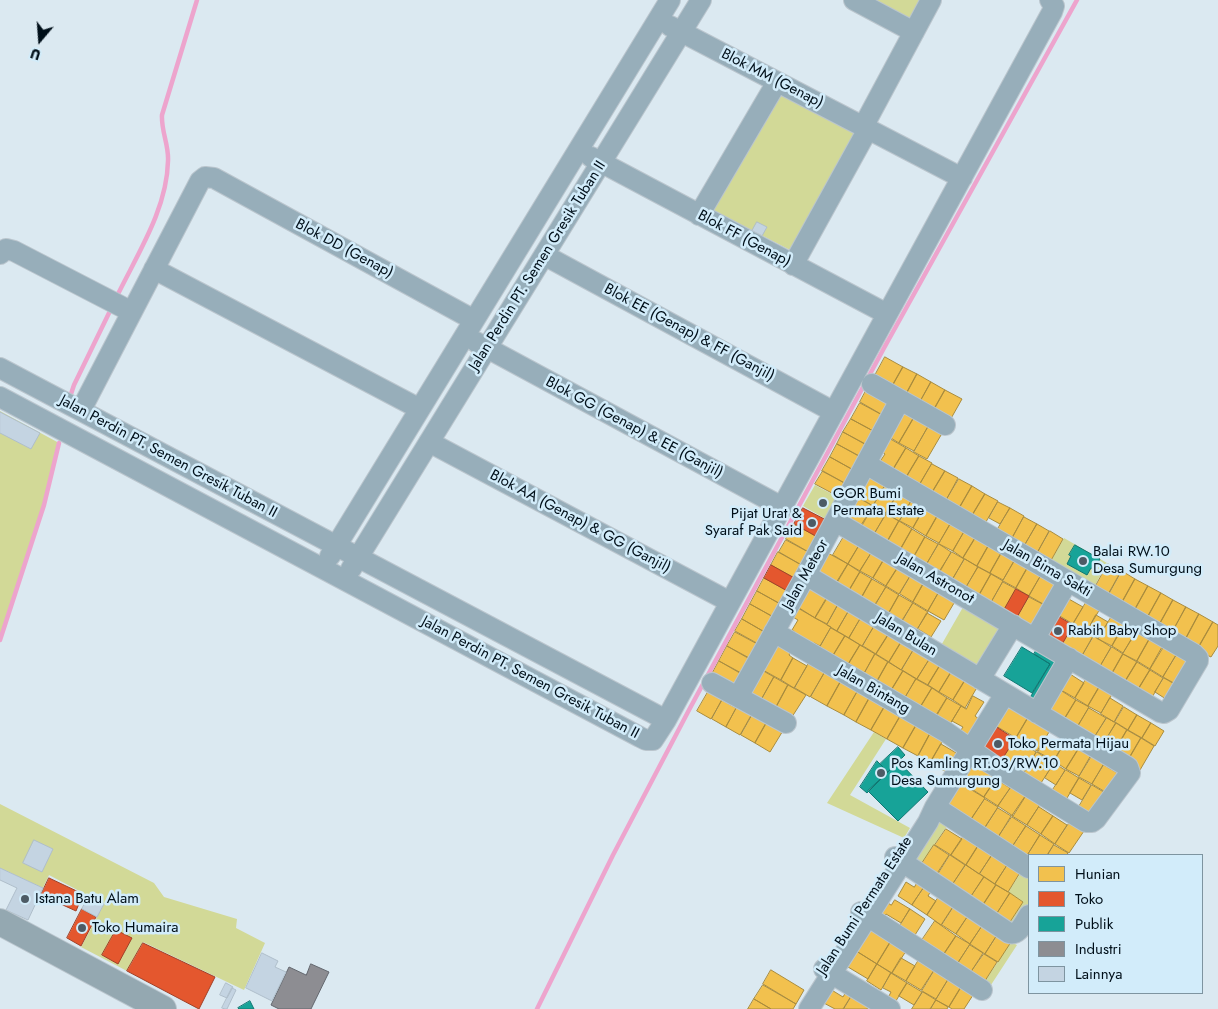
<!DOCTYPE html>
<html>
<head>
<meta charset="utf-8">
<style>
	body { margin:0 }
	#map { position:relative; width:1218px; height:1009px; overflow:hidden; background:#dbe9f1; font-family:Jost,sans-serif }
	canvas { display:block }
	.legend { position:absolute; left:1028px; top:854px; width:175px; height:140px; box-sizing:border-box; background:#d2ecfa; border:1px solid #7e94a0; margin:0; padding:6px 9px; list-style:none; font-size:15px; color:#000f19 }
	.legend li { display:flex; align-items:center; gap:10px; height:25px }
	.legend b { width:25px; border:1px solid #7e94a0 }
	.north { position:absolute; left:15px; top:15px; width:50px; height:50px; -webkit-text-stroke:4px #d2ecfa; paint-order:stroke; rotate:198deg; font-size:14px; font-weight:700; line-height:20px; text-align:center; color:#000f19 }
	.north::after { content:''; display:block; margin:auto; width:18px; height:22px; background:#000f19; clip-path:polygon(50% 0,100% 100%,50% 72%,0 100%) }
</style>
</head>
<body>
<div id="map">
<canvas width="1218" height="1009"></canvas>
<ul class="legend">
<li><b style="height:14px;background:#f2c14e"></b>Hunian</li>
<li><b style="height:14px;background:#e4572e"></b>Toko</li>
<li><b style="height:14px;background:#17a398"></b>Publik</li>
<li><b style="height:14px;background:#8d8d92"></b>Industri</li>
<li><b style="height:14px;background:#c4d4e2"></b>Lainnya</li>
</ul>
<div class="north">U</div>
</div>
<script>
const ctx = document.querySelector('canvas').getContext('2d');
ctx.lineJoin = 'round';
function paint(path, color) { ctx.fillStyle = color; ctx.fill(path, 'evenodd'); }
function strokePath(path, color, width, dash) { ctx.strokeStyle = color; ctx.lineWidth = width; ctx.lineCap = dash ? 'butt' : 'round'; ctx.setLineDash(dash || []); ctx.stroke(path); }
function drawText(font, color, halo, rows, align = 'center') {
  ctx.font = font + ' Jost,sans-serif'; ctx.lineWidth = 5; ctx.setLineDash([]); ctx.textBaseline = 'middle'; ctx.strokeStyle = halo; ctx.fillStyle = color; for (const [text, x, y, turn = 0] of rows) {
    ctx.save(); ctx.translate(x, y); ctx.rotate((+turn || 0) * Math.PI / 180); ctx.textAlign = isNaN(turn) ? turn : align; if (halo) ctx.strokeText(text, 0, 0); ctx.fillText(text, 0, 0); ctx.restore();
  }
}
const green = new Path2D(`
	M875,0H921L911,19Z
	M781,94L856,133L790,250L713,210Z
	M0,411L59,443L44,505L0,640Z
	M815,485L843,500L831,522L803,506Z
	M1064,538L1107,563L1092,591L1048,566Z
	M966,602L1008,626L979,674L939,649Z
	M874,732L886,739L850,795L910,828L904,838L827,803Z
	M0,804L154,883L164,897L237,919L236,928L265,943L244,990L143,942L127,971L81,947L104,904L49,875L43,888L0,868Z
	M938,816L949,823L920,866L910,860Z
	M1022,871L1029,876V908L1015,930L1008,926L1023,902L1008,892Z
	M1011,942L1017,945L989,988L983,984Z`);
const homes = new Path2D(`
	M885,357L903,367L890,390L872,381Z
	M903,367L917,374L904,398L890,390Z
	M917,374L931,382L918,405L904,398Z
	M931,382L945,390L932,413L918,406Z
	M868,387L894,402L886,417L860,402Z
	M945,390L962,399L949,422L932,413Z
	M860,403L886,417L877,433L851,419Z
	M902,406L916,414L899,443L886,435Z
	M916,414L930,423L914,451L899,443Z
	M851,419L877,433L870,447L843,432Z
	M931,422L944,430L927,459L914,452Z
	M843,432L871,447L865,459L837,444Z
	M887,437L906,448L891,473L877,466L885,454L879,450Z
	M837,444L864,459L857,472L830,457Z
	M906,448L919,456L904,481L891,473Z
	M919,456L932,463L917,489L904,481Z
	M830,457L857,472L850,486L822,471Z
	M932,464L945,471L930,496L917,489Z
	M823,471L850,486L843,499L815,484Z
	M945,471L958,478L944,504L930,496Z
	M868,473L886,483L873,506L855,495Z
	M959,479L972,486L957,512L944,504Z
	M887,483L900,490L886,513L873,506Z
	M972,486L985,494L970,519L957,512Z
	M900,490L913,498L899,521L886,513Z
	M985,494L998,501L983,527L970,519Z
	M855,496L873,506L860,529L842,519Z
	M913,498L926,505L913,528L900,521Z
	M998,502L1010,508L1000,524L989,518Z
	M926,505L939,513L926,536L913,528Z
	M873,507L886,514L872,537L859,529Z
	M1010,508L1024,516L1010,542L995,534Z
	M939,513L952,521L939,543L926,536Z
	M886,514L899,521L886,544L873,537Z
	M1024,517L1037,524L1022,549L1010,542Z
	M899,521L912,529L899,552L886,544Z
	M952,521L966,528L953,551L939,544Z
	M794,524L821,539L812,554L786,539Z
	M1037,524L1049,531L1035,557L1023,549Z
	M912,529L925,537L912,560L899,552Z
	M966,529L977,535L963,558L953,551Z
	M1050,531L1063,539L1049,564L1035,557Z
	M846,533L861,542L848,564L833,555Z
	M977,535L990,543L977,566L963,558Z
	M925,537L938,544L925,567L912,560Z
	M786,540L812,554L805,567L779,552Z
	M862,541L874,548L860,571L848,564Z
	M990,543L1003,550L990,573L977,566Z
	M939,544L951,552L938,575L925,567Z
	M874,549L886,556L873,578L860,571Z
	M1003,550L1016,558L1003,580L990,573Z
	M778,552L805,567L798,580L771,565Z
	M826,552L848,564L835,586L813,573Z
	M952,552L964,559L951,582L938,574Z
	M886,556L900,564L886,586L873,578Z
	M1016,558L1029,565L1016,588L1003,581Z
	M965,559L978,567L964,590L951,582Z
	M848,564L860,572L847,594L834,587Z
	M900,564L913,571L899,594L886,586Z
	M1108,564L1121,571L1106,598L1093,591Z
	M1029,565L1042,573L1029,596L1016,588Z
	M978,567L991,574L978,597L965,590Z
	M1122,571L1135,579L1120,606L1107,598Z
	M860,572L872,579L859,602L847,594Z
	M913,572L926,579L913,602L900,594Z
	M991,574L1003,581L990,604L978,597Z
	M1042,574L1058,583L1045,605L1029,596Z
	M764,578L791,593L784,606L757,591Z
	M872,579L886,587L872,609L859,602Z
	M926,579L941,588L928,611L913,602Z
	M1135,579L1148,586L1133,613L1120,606Z
	M1003,582L1016,589L1003,612L990,605Z
	M809,583L829,595L815,618L796,606Z
	M1148,586L1161,593L1146,620L1133,613Z
	M886,587L899,595L886,618L873,610Z
	M941,589L957,598L944,620L928,611Z
	M757,591L784,606L777,619L750,604Z
	M1161,593L1173,600L1158,627L1146,620Z
	M899,595L913,603L899,625L886,618Z
	M828,596L839,602L827,624L815,618Z
	M1029,597L1046,606L1031,631L1015,621Z
	M1067,598L1083,607L1073,624L1058,615Z
	M1173,600L1186,607L1171,634L1158,627Z
	M1087,601L1100,609L1086,632L1073,624Z
	M840,602L850,608L837,631L827,625Z
	M913,603L928,612L914,634L900,626Z
	M750,604L777,619L768,634L742,619Z
	M796,607L831,627L820,646L814,643L812,648L792,636L795,632L792,630L798,620L791,616Z
	M1186,607L1199,614L1184,642L1171,635Z
	M851,608L862,615L849,638L837,631Z
	M927,613L941,621L931,637L918,629Z
	M1199,614L1213,622L1197,650L1184,642Z
	M863,615L876,623L862,646L849,638Z
	M1096,615L1108,622L1098,639L1087,632Z
	M1112,616L1125,623L1112,646L1098,639Z
	M742,619L768,634L762,646L735,631Z
	M1213,622L1218,625V646L1211,657L1197,650Z
	M876,623L890,632L876,654L863,646Z
	M1074,625L1093,636L1080,659L1060,648Z
	M831,628L845,636L831,659L818,651Z
	M1121,630L1133,637L1123,653L1112,646Z
	M1137,630L1150,638L1137,661L1123,654Z
	M735,632L761,646L753,660L727,646Z
	M890,632L903,639L889,662L876,654Z
	M845,636L860,645L846,668L831,659Z
	M1094,636L1111,647L1098,670L1080,660Z
	M1150,638L1164,646L1150,669L1137,661Z
	M903,639L915,647L901,670L889,662Z
	M776,642L791,651L789,655L793,658L781,680L761,669Z
	M860,645L875,654L862,677L846,668Z
	M727,646L753,661L745,675L719,661Z
	M916,646L931,656L917,679L902,670Z
	M1163,646L1177,653L1163,677L1150,669Z
	M1112,647L1123,654L1110,677L1098,670Z
	M1178,653L1193,662L1179,686L1163,677Z
	M875,654L888,662L875,685L862,678Z
	M1123,654L1137,662L1123,685L1110,677Z
	M932,656L942,662L928,685L917,679Z
	M793,658L807,666L794,688L781,680Z
	M719,661L745,676L737,690L711,676Z
	M810,661L826,670L810,697L795,688Z
	M888,662L903,671L889,694L875,685Z
	M942,662L953,669L939,692L928,685Z
	M1137,662L1150,670L1136,693L1123,685Z
	M760,669L774,677L759,703L745,695Z
	M953,669L967,677L953,700L939,692Z
	M826,670L842,679L827,706L811,697Z
	M1150,670L1163,678L1150,701L1136,693Z
	M903,671L916,679L902,702L889,694Z
	M1070,674L1084,683L1075,698L1061,690Z
	M1088,676L1101,684L1088,706L1075,698Z
	M774,677L788,685L774,711L760,703Z
	M967,677L979,684L965,708L953,700Z
	M1164,678L1178,686L1169,701L1155,692Z
	M842,679L859,688L844,715L827,706Z
	M916,679L932,688L918,711L903,702Z
	M1101,684L1114,691L1101,713L1088,706Z
	M788,685L806,695L790,720L774,711Z
	M932,688L947,698L934,720L918,711Z
	M1057,688L1076,700L1062,723L1043,712Z
	M859,689L871,695L856,722L844,715Z
	M708,692L722,700L711,719L697,711Z
	M871,695L886,704L871,730L856,722Z
	M973,696L984,702L975,716L980,720L968,739L959,733L963,727L952,721L961,706L966,709Z
	M947,698L961,706L950,724L936,716Z
	M1110,698L1123,706L1114,722L1101,714Z
	M722,700L736,708L726,727L712,719Z
	M1076,700L1089,707L1075,731L1062,723Z
	M739,704L753,712L740,735L726,727Z
	M886,704L902,713L887,739L871,730Z
	M1009,704L1029,716L1016,738L996,726Z
	M1124,707L1137,715L1128,730L1115,722Z
	M1089,708L1106,718L1092,741L1075,731Z
	M754,712L768,720L755,743L741,735Z
	M902,713L918,722L903,748L887,739Z
	M1137,715L1151,723L1142,738L1128,730Z
	M1029,716L1051,729L1037,751L1016,738Z
	M1107,718L1116,723L1101,747L1092,741Z
	M768,720L784,729L770,752L755,743Z
	M918,722L932,730L918,756L903,748Z
	M1116,723L1127,730L1113,754L1102,747Z
	M1151,723L1164,731L1155,746L1142,738Z
	M932,730L945,737L930,763L918,756Z
	M1127,730L1141,738L1127,762L1113,754Z
	M1046,738L1062,747L1054,761L1038,752Z
	M1141,738L1154,746L1140,770L1127,762Z
	M1015,739L1036,752L1022,776L1000,763Z
	M1066,740L1079,748L1066,769L1054,761Z
	M941,744L958,754L948,773L930,763Z
	M1079,748L1091,755L1079,776L1066,769Z
	M1037,752L1054,763L1039,786L1022,776Z
	M1092,756L1104,763L1092,784L1079,777Z
	M974,761L998,776L984,797L961,782Z
	M1054,763L1065,770L1056,785L1045,778Z
	M1104,765L1119,774L1107,793L1092,784Z
	M1066,770L1079,778L1064,803L1050,794Z
	M1079,778L1091,785L1082,800L1070,793Z
	M996,779L1010,788L998,806L984,797Z
	M960,783L985,798L970,821L946,806Z
	M1013,785L1027,794L1013,816L998,806Z
	M1092,785L1107,794L1090,818L1077,810Z
	M1027,794L1041,803L1027,825L1012,816Z
	M985,799L998,807L983,830L970,821Z
	M1039,807L1053,816L1041,834L1027,825Z
	M998,808L1011,816L997,839L984,830Z
	M1053,816L1067,825L1055,844L1041,834Z
	M1012,817L1026,826L1011,848L997,839Z
	M1070,822L1084,831L1069,853L1055,844Z
	M1026,826L1040,835L1026,857L1012,848Z
	M946,829L962,839L951,855L935,845Z
	M1040,835L1054,844L1047,855H1029V860L1026,858Z
	M963,837L978,846L966,865L951,855Z
	M934,845L949,855L936,875L921,865Z
	M1054,845L1068,853L1066,855H1048Z
	M978,846L992,855L979,874L966,865Z
	M950,855L965,865L952,885L937,876Z
	M992,855L1007,865L995,884L980,874Z
	M1009,863L1021,871L1008,892L995,884Z
	M966,865L984,877L969,899L951,887Z
	M984,877L996,885L983,905L971,897Z
	M919,880L925,885L912,905L898,896L906,882L914,887Z
	M926,885L932,889L928,896L936,901L927,915L912,905Z
	M996,885L1010,893L997,913L983,905Z
	M1010,893L1023,902L1010,922L997,914Z
	M940,895L954,905L941,925L927,915Z
	M895,900L910,909L901,923L886,914L881,921L874,916L885,901L891,905Z
	M955,905L969,914L956,934L942,925Z
	M910,909L925,919L915,935L900,926Z
	M969,915L983,924L970,944L956,934Z
	M935,921L956,936L942,957L920,943Z
	M984,924L998,933L985,954L970,944Z
	M867,927L891,941L877,964L853,949Z
	M999,933L1011,942L998,962L985,954Z
	M956,936L970,944L956,966L942,957Z
	M891,941L906,951L892,973L877,964Z
	M970,945L983,953L969,975L956,966Z
	M853,949L877,964L868,979L843,964Z
	M984,954L997,962L983,984L969,975Z
	M901,958L915,966L906,981L892,973Z
	M920,958L936,967L921,990L906,981Z
	M877,964L891,973L881,990L867,981Z
	M936,968L950,976L936,999L922,991Z
	M771,970L804,990L796,1004L763,984Z
	M891,973L907,983L894,1004L887,1000L891,992L883,988Z
	M950,977L963,984L949,1007L936,1000Z
	M907,983L922,992L914,1005L899,996Z
	M963,984L975,992L964,1009H952L949,1007Z
	M763,985L796,1004L793,1009H771L754,999Z
	M830,989L843,997L847,990L853,993L843,1009H835L822,1002Z
	M923,992L936,1000L930,1009H912Z
	M853,994L870,1004L867,1009H844Z
	M754,999L771,1009H748Z
	M936,1000L948,1007L947,1009H931Z`);
const shops = new Path2D(`
	M803,508L830,522L821,539L794,524Z
	M771,565L798,580L791,593L764,578Z
	M1016,589L1029,596L1016,619L1003,612Z
	M1056,615L1073,625L1060,648L1042,638Z
	M995,726L1015,739L1001,761L981,749Z
	M49,878L83,894L76,911L41,895Z
	M82,909L96,917L81,946L67,938Z
	M116,930L132,938L118,964L102,955Z
	M143,943L215,977L199,1009L127,971Z`);
const public = new Path2D(`
	M1075,545L1100,559L1094,569L1091,568L1087,575L1067,564L1071,556L1069,555Z
	M1039,646L1063,661L1036,706L1028,701L1050,664L1034,654Z
	M1022,647L1050,664L1032,693L1004,676Z
	M898,747L905,755L888,772L880,764Z
	M877,761L888,772L867,793L860,787Z
	M899,762L928,792L898,821L868,791Z
	M250,1001L254,1009H239L238,1008Z`);
const industry = new Path2D(`
	M311,964L329,972L311,1009H279L271,1005L289,967L306,975Z`);
const stream = new Path2D(`
	M117,296C138,253 167,209 168,161C169,145 161,131 162,115L197,0
	M70,397L74,385L109,313
	M0,640L44,505L59,443
	M537,1009L613,855L689,710L884,348L1077,0`);
const building = new Path2D(`
	M757,222L767,227L762,236L752,231Z
	M0,412L40,433L31,449L0,433Z
	M34,840L53,849L42,872L23,863Z
	M0,868L43,888L28,920L6,910L17,888L0,880Z
	M89,896L104,904L97,917L82,909Z
	M262,953L278,961L275,967L286,972L272,1001L246,988Z
	M226,983L233,987L227,998L220,995Z
	M232,988L236,990L227,1009H225L222,1008Z`);
const minor = new Path2D(`
	M854,0L914,32
	M670,26L962,178
	M863,127L931,0
	M591,157L887,314
	M699,215L777,82
	M0,254L6,249L14,251L132,312
	M544,255L834,412
	M793,265L868,129
	M154,269L420,409
	M476,342L782,507
	M0,368L666,720
	M872,384L945,425
	M0,397L640,737L646,740H653L666,720L1052,12L1054,6L1050,0
	M81,410L200,181L205,177L214,178L474,320
	M429,442L730,602
	M835,521L1160,712L1164,713L1169,710L1198,661V658L1194,654L866,464
	M330,556L670,0
	M351,569L701,0
	M774,632L946,732L990,763L1086,822H1092L1096,819L1130,773L1128,767L806,575
	M1035,638L1068,581
	M980,679L1013,625
	M712,683L786,723
	M738,697L806,575L900,400
	M1037,713L1069,658
	M935,807L1029,868
	M895,857L1009,933C1019,936 1024,922 1029,915
	M861,912L982,990
	M824,969L890,1009
	M809,1009L928,822L935,807L1005,694`);
const major = new Path2D(`
	M0,922L163,1009`);
const markers = [
	[823,503,5,"#4d5b65"],
	[812,523,5,"#4d5b65"],
	[1083,561,5,"#4d5b65"],
	[1058,631,5,"#4d5b65"],
	[998,744,5,"#4d5b65"],
	[881,773,5,"#4d5b65"],
	[25,899,5,"#4d5b65"],
	[82,928,5,"#4d5b65"]
];
const streetNames = [
	["Blok MM (Genap)",772,79,27],
	["Blok FF (Genap)",744,239,28],
	["Blok DD (Genap)",344,249,28],
	["Jalan Perdin PT. Semen Gresik Tuban II",538,266,-58],
	["Blok EE (Genap) & FF (Ganjil)",689,333,28],
	["Blok GG (Genap) & EE (Ganjil)",634,428,28],
	["Jalan Perdin PT. Semen Gresik Tuban II",168,457,28],
	["Blok AA (Genap) & GG (Ganjil)",580,522,28],
	["Jalan Bima Sakti",1047,569,30],
	["Jalan Meteor",806,575,-61],
	["Jalan Astronot",935,579,30],
	["Jalan Bulan",906,635,31],
	["Jalan Perdin PT. Semen Gresik Tuban II",530,678,28],
	["Jalan Bintang",873,690,30],
	["Jalan Bumi Permata Estate",865,906,-57]
];
const poiNames = [
	["GOR Bumi",833,494],
	["Permata Estate",833,511],
	["Pijat Urat &",802,514,"right"],
	["Syaraf Pak Said",802,531,"right"],
	["Balai RW.10",1093,552],
	["Desa Sumurgung",1093,569],
	["Rabih Baby Shop",1068,631],
	["Toko Permata Hijau",1008,744],
	["Pos Kamling RT.03/RW.10",891,764],
	["Desa Sumurgung",891,781],
	["Istana Batu Alam",35,899],
	["Toko Humaira",92,928]
];
paint(green, '#d2d997');
paint(homes, '#f2c14e');
strokePath(homes, '#a98c3e', 1);
paint(shops, '#e4572e');
strokePath(shops, '#a04128', 1);
paint(public, '#17a398');
strokePath(public, '#107772', 1);
paint(industry, '#8d8d92');
strokePath(industry, '#63676e', 1);
strokePath(stream, '#eda4cd', 4.5);
paint(building, '#c4d4e2');
strokePath(building, '#afbeca', 1);
strokePath(minor, '#bac5cd', 22);
strokePath(major, '#bac5cd', 28);
strokePath(minor, '#97aeba', 20);
strokePath(major, '#94a8b1', 26);
for (const [x, y, r, color] of markers) { const dot = new Path2D(); dot.arc(x, y, r, 0, 2 * Math.PI); ctx.fillStyle = color; ctx.fill(dot); strokePath(dot, '#d2ecfa', 2); }
drawText('15px', '#000f19', '#d2ecfa', streetNames);
drawText('15px', '#000f19', '#d2ecfa', poiNames, 'left');
</script>
</body>
</html>
